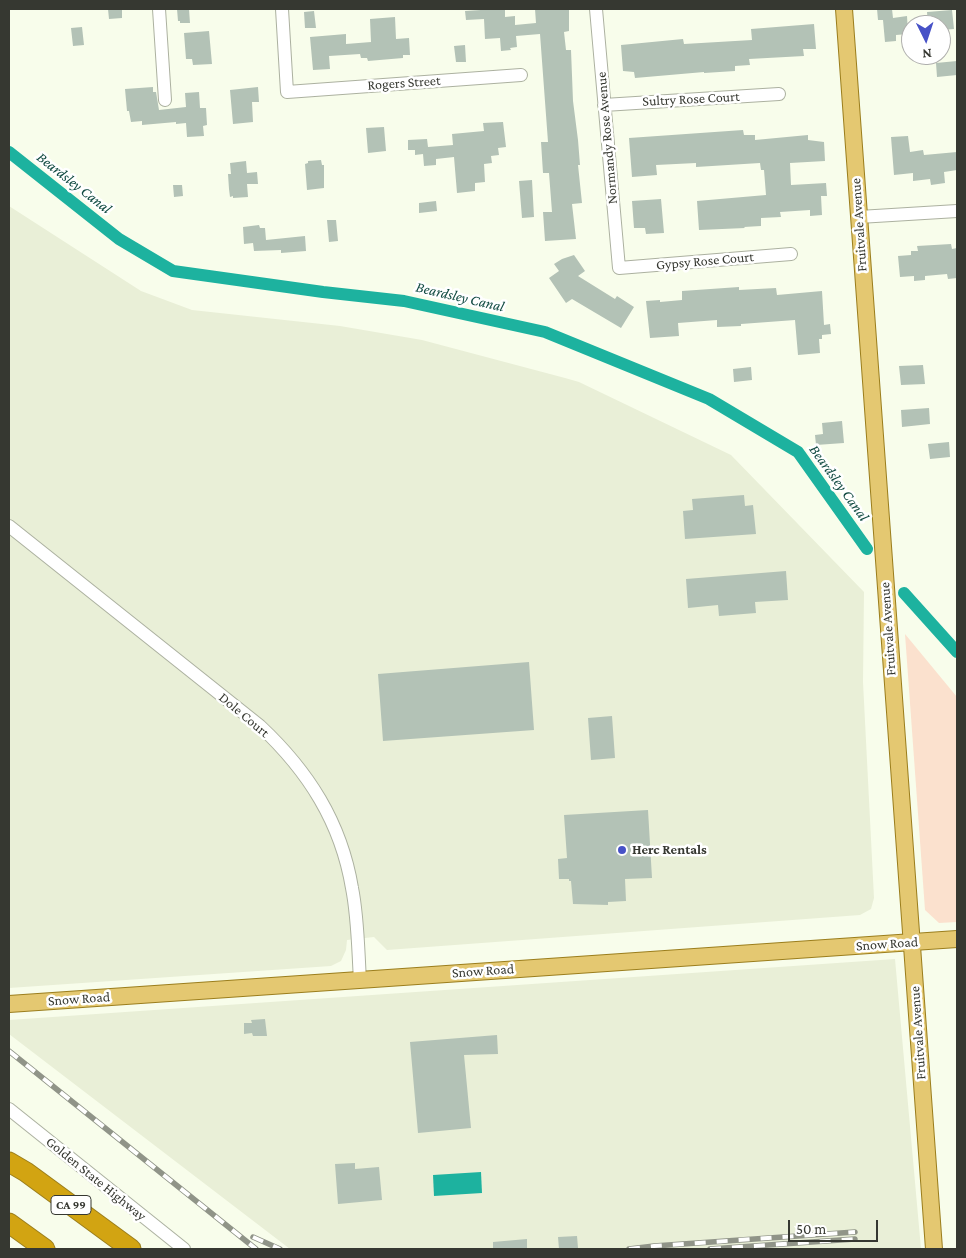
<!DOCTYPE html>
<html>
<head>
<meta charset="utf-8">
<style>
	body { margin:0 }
	#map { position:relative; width:966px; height:1258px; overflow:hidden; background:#f8fdeb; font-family:"Crimson Pro",serif }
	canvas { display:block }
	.frame { position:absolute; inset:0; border:10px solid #363831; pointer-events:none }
	.north { position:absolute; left:901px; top:15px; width:50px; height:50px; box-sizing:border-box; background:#fff; border:1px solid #afafad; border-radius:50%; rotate:176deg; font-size:14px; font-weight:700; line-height:20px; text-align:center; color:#363831 }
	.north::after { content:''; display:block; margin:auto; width:18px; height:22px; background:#4752c7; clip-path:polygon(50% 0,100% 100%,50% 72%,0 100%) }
	.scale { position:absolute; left:788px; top:1220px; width:90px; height:22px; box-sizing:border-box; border:2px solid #363831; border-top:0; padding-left:6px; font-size:15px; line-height:18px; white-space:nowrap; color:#363831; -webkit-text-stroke:4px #fff; paint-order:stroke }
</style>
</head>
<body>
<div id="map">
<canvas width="966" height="1258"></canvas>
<div class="frame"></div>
<div class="north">N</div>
<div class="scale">50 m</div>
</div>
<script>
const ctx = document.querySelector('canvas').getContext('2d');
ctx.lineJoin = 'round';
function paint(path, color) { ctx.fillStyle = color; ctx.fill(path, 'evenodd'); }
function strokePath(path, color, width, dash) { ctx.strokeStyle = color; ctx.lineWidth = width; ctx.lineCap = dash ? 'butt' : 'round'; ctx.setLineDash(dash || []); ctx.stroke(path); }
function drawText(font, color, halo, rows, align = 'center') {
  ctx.font = font + ' "Crimson Pro",serif'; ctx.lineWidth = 5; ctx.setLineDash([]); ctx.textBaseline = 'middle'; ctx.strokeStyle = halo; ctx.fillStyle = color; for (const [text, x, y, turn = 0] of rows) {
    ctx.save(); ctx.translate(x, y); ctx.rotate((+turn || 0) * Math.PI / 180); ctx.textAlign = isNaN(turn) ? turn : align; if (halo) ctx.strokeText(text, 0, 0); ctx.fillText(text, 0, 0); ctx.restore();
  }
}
const built = new Path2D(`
	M9,206L141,291L192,310L340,326L422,340L565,378L579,382L731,455L864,592L863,682L874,898L871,909L860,915L387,950L374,937L347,940L346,950L341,961L331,966L9,988Z
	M895,959L921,1249H290L9,1034V1020Z`);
const green = new Path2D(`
	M905,634L957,697V922L939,923L925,910Z`);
const water = new Path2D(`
	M481,1172L482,1193L434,1196L433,1175Z`);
const canal = new Path2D(`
	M9,152L119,239L173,271L323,292L404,301L545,332L709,399L798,452L867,549
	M904,593L957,652`);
const building = new Path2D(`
	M108,9H122V18L109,19Z
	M177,9H189L190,23H180V21H178Z
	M480,9H505V17L515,16V25L536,23L535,9H569V31L564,32L566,50H571L573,101L578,140L580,165H578L582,203L572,204L576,239L545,241L543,212H552L549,173H543L541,142H548L540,34L516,36L517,47L510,48L511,50L501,51L500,38L485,39L484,19L466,20L465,11L481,10Z
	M877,9H892L893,18L907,16L908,34L896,35V41L885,42L883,20H878Z
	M952,10L954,29L941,30V25H928L927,12Z
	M314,11L316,28H305L304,12Z
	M395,17L396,39L409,38L410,55H403V58L368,61L367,58H361L360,54L329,56L330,69L313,70L310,37L346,34V44L371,42L370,19Z
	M814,24L816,49H803L804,56L749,59L750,65L735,66V71L704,73V72L635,78L634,72L623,71L621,45L683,39L684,44L752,40L751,29Z
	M82,27L84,45L73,46L71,28Z
	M209,31L212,64L193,65L192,59H186L184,33Z
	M465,45L466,62H456L454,46Z
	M957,61V75L937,77L936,63Z
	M153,87V92H156L159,110L186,107L185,93L199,92L200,108H206L207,125L203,126L204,136L187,137L186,123L176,124V122L142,125V121L131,122L129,111H127L125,89Z
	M258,87L259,102H252L253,122L233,124L230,90Z
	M503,122L506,147L498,148L499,155L491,156L492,163L484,164L485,182L475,183V191L457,193L454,157L436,159V165L424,166L423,154L415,155V150H408V140L427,139L428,147L453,145L452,134L484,131L483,123Z
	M384,127L386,151L368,153L366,128Z
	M743,130L744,135H755V140L808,135V140L824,142L825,161L790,163L791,185L826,183L827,196H821L822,215L810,216V210L780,212L781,217L761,218V226L744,227L745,228L699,230L697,201L766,195L764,170H761L760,163L696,167V163L656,165L657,175L632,177L629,138Z
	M908,136L910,152L923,150L924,155L957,152V170L944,172L945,183L931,185L930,179L913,181V173L894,175L891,137Z
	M321,160L322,165H324V188L307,190L305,164L308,163V161Z
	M246,161L247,173L257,172L258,184H247L248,197L233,198V196L230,197L229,189L228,174H231L230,163Z
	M532,180L534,217L522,218L519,181Z
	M173,185H182L183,196L174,197Z
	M661,199L664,233L646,234L645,228H634L632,201Z
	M436,201L437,211L419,213V203Z
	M327,220H336L338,241L329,242Z
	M259,225L260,228H265L266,240L305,236L306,251L281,253V250L254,251L253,243L244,244L243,227Z
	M951,244L952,249L957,248V278L948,279L947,274L925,276V280L914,281V276L900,277L898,256L911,255V251H918L917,246Z
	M574,255L585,271L578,276L615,299L617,296L634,307L621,328L572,299L566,303L549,278L559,271L554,264L562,259Z
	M739,287V290L776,288L777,295L822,291L824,325L830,324L831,334L822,335V339H819L820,353L798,355L795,320L741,324V326L717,327V320L678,323L679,336L650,338L646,301L660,300V302L682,300V291Z
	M923,365L925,384L901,385L899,366Z
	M751,367L752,380L734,382L733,369Z
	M929,408L930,424L902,427L901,410Z
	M842,421L844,443L816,445L815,435L823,434L822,423Z
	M949,442L950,457L930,459L928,444Z
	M744,495L745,506L753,505L756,534L685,539L683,511L693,510L692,499Z
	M786,571L788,600L755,602L756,613L719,616L718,605L688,608L686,579Z
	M529,662L534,730L383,741L378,674Z
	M612,716L615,758L591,760L588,718Z
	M648,810L652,878L625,879L626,901L608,902V905L573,904L571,881H569V879H559L558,859L567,858L564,815Z
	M265,1019L267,1036H253L252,1033L244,1034V1023H252L251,1020Z
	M497,1035L498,1054L464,1055L471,1128L418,1133L410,1042Z
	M355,1163V1169L379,1167L382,1200L338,1204L335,1164Z
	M577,1236L578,1248L559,1249L558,1237Z
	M527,1239V1249H493V1242Z`);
const minor = new Path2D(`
	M159,9L165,100
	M282,9L287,92L521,75
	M596,9L619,268L791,254
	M604,105L779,94
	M859,217L957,211
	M9,526L260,726C308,771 341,822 352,888C358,918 358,949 360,980
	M9,1109L184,1249`);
const major = new Path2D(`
	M844,9L934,1249
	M9,1004L957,939`);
const highway = new Path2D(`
	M9,1162L26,1172L131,1249
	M9,1223L45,1249`);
const rail = new Path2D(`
	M9,1051L256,1249
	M253,1237L280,1249
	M629,1249L654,1246L855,1232
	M710,1249L855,1239`);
const markers = [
	[622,850,5,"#4752c7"]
];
const shields = [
	[71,1205,40]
];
const shieldNames = [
	["CA 99",71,1205]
];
const streetNames = [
	["Rogers Street",404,83,-4],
	["Sultry Rose Court",691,99,-3],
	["Normandy Rose Avenue",607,138,-95],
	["Fruitvale Avenue",859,225,-94],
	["Gypsy Rose Court",705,261,-5],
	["Fruitvale Avenue",888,629,-94],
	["Dole Court",244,715,40],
	["Snow Road",887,944,-4],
	["Snow Road",483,971,-4],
	["Snow Road",79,999,-4],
	["Fruitvale Avenue",918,1033,-94],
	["Golden State Highway",96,1179,39]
];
const poiNames = [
	["Herc Rentals",632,850]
];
const waterNames = [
	["Beardsley Canal",74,183,38],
	["Beardsley Canal",460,297,13],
	["Beardsley Canal",839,483,54]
];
paint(built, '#e9efd7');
paint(green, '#fbe1ce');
paint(water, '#1db29f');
strokePath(canal, '#1db29f', 12);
paint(building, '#b3c2b6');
strokePath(minor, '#acb1a0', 14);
strokePath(major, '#9b7e1d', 18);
strokePath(highway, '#9b7e1d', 21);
strokePath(minor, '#fff', 12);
strokePath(major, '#e4c871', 16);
strokePath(highway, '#d2a412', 19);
strokePath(rail, '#909488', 5.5);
strokePath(rail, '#fff', 4, [11]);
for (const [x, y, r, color] of markers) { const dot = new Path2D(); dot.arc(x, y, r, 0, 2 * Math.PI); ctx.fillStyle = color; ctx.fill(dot); strokePath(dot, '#fff', 2); }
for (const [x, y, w] of shields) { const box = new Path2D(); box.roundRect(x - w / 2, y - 9.5, w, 19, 4); ctx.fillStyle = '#fff'; ctx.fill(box); strokePath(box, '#363831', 1); }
drawText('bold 12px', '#363831', null, shieldNames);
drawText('14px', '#363831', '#fff', streetNames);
drawText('bold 14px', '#363831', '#fff', poiNames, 'left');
drawText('italic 15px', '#104a41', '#fff', waterNames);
</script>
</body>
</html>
